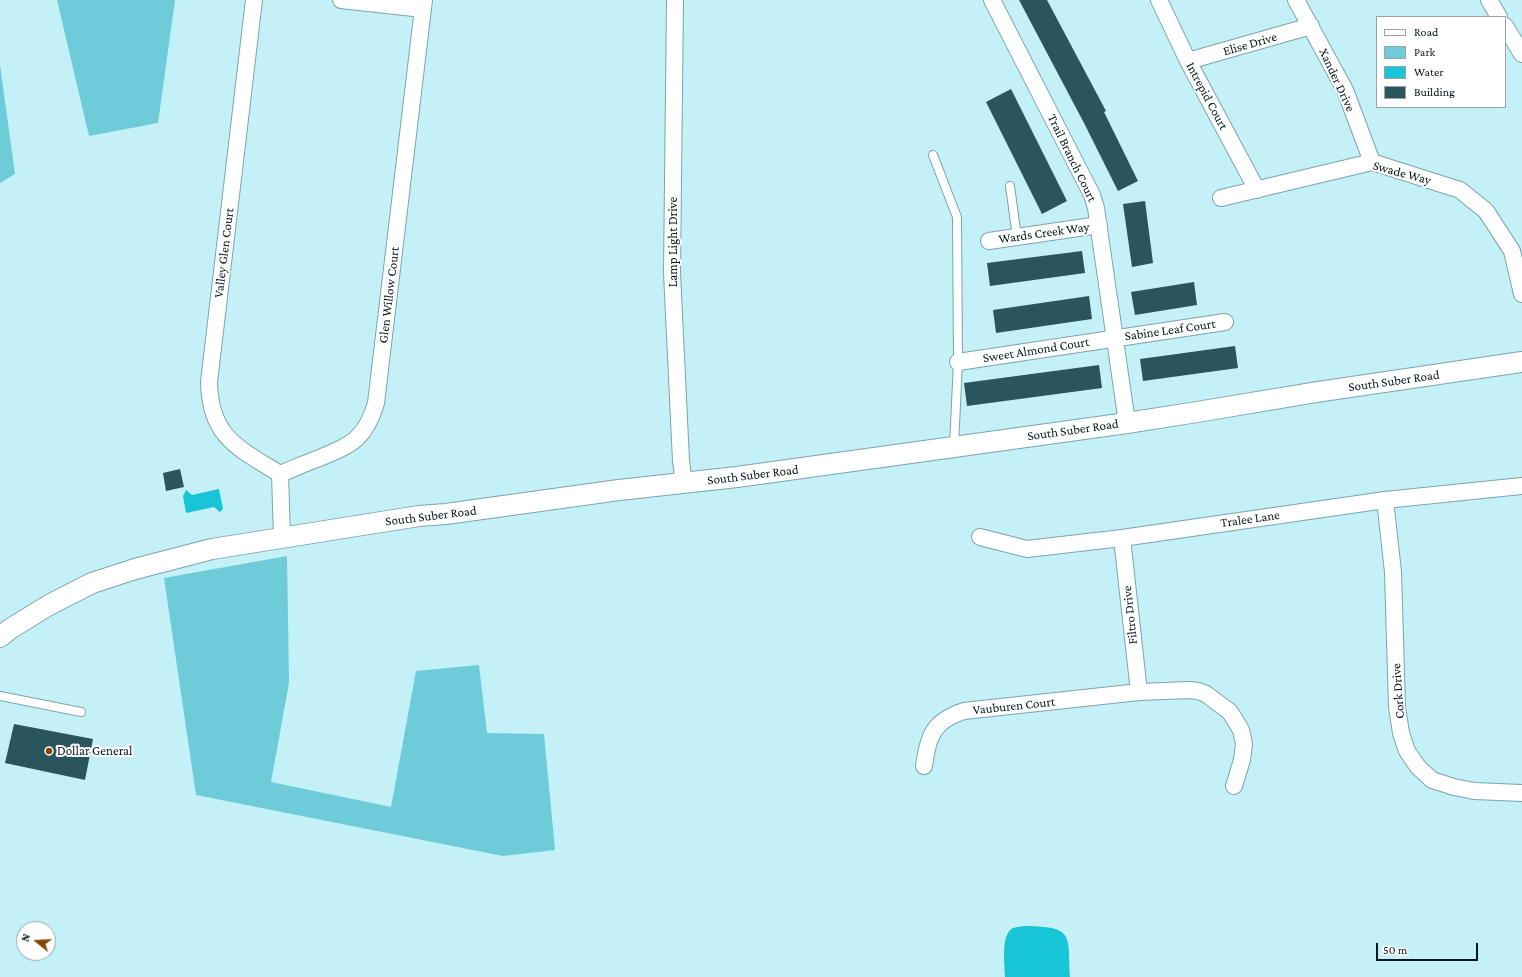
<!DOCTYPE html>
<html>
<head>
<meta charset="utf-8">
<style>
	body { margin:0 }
	#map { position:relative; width:1522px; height:977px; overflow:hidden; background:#c4f0f7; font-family:"Crimson Pro",serif }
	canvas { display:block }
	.legend { position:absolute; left:1376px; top:16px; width:130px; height:92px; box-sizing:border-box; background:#fff; border:1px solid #9ca3a3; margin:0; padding:5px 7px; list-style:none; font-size:12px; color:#07181a }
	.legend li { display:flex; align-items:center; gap:8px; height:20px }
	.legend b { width:20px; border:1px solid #9ca3a3 }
	.north { position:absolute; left:16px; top:921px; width:40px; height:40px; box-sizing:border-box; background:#fff; border:1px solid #9ca3a3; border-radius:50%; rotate:288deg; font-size:11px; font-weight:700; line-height:16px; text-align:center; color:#07181a }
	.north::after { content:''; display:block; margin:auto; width:14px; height:18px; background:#854708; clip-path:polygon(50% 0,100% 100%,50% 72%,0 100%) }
	.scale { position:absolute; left:1376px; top:943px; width:102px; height:18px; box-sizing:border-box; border:2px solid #07181a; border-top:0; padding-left:5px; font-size:12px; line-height:14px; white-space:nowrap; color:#07181a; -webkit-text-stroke:3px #fff; paint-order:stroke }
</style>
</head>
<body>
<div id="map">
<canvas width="1522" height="977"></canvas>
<ul class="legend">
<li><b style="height:5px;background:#fff"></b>Road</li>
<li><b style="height:11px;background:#6eccd9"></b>Park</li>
<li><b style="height:11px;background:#18c4d8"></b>Water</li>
<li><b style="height:11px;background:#29565d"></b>Building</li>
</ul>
<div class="north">N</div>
<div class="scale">50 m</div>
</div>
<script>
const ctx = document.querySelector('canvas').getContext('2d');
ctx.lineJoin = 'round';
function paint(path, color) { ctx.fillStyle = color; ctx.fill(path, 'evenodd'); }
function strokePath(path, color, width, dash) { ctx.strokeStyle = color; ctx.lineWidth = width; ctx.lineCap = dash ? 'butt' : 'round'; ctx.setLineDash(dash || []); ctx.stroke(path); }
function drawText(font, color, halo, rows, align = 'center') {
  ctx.font = font + ' "Crimson Pro",serif'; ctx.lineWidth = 4; ctx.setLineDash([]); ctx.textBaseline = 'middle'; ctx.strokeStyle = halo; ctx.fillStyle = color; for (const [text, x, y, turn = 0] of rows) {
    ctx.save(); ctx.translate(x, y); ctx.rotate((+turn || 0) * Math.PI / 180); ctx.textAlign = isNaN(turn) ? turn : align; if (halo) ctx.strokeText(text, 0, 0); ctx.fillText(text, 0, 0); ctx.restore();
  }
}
const green = new Path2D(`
	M57,0H175L158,123L89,136Z
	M0,65L15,174L0,183Z
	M287,556L289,683L271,782L391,807L416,671L479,665L487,733L544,734L555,850L503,856L196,795L164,578Z`);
const water = new Path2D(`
	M219,489L223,509L220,512L214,507L186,513L183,496L186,490L192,495Z
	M1026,926C1074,927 1068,934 1070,977H1005C1005,965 1000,935 1013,928C1017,927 1022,926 1026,926Z`);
const building = new Path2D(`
	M1019,0H1047L1106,111L1104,112L1138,181L1118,191L1084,123Z
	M1011,89L1067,201L1042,214L986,102Z
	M1145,201L1153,263L1132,267L1123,204Z
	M1082,251L1085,273L990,286L987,263Z
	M1194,282L1197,305L1135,315L1131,292Z
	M1089,296L1092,319L996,333L993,310Z
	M1235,346L1238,368L1143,381L1140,359Z
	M1099,365L1102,388L967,406L964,383Z
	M180,469L184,487L166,491L163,473Z
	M14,724L93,739L85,780L5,763Z`);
const service = new Path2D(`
	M933,155L957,217L958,362L954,446
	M1010,186L1017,237
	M0,696L81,712`);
const minor = new Path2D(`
	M254,0L209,382C210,437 238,448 280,474
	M341,0L423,9
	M675,0L672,273L681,461L684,483
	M992,0L1092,195L1096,208L1127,423
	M1159,0L1188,61L1257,190
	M1296,0L1345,90L1372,162
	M1489,0L1499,17
	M1505,26L1522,54
	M1188,61L1311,26
	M1221,198L1372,162L1460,190L1486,211L1512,251L1522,294
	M989,241L1099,225
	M958,362L1225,322
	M1385,500L1393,572L1397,707L1401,733L1407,751L1418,767L1432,780L1454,787L1474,791L1522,793
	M282,537L280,474C293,469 305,463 317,459C351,445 365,440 376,403L424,0
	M980,537L1027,549L1122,538L1385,500L1522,486
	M1122,538L1139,692
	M924,766C928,736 933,721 964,711L1139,692L1189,690L1198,691L1206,694L1230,712L1241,730L1244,744L1242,760L1234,786`);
const tertiary = new Path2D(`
	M0,637L10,629L49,605L92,583L135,569L212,549L419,516L446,514L619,490L737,477L1127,423L1197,412L1317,392L1522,362`);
const markers = [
	[49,751,4,"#854708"]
];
const streetNames = [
	["Elise Drive",1250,44,-16],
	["Xander Drive",1337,80,65],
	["Intrepid Court",1207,96,62],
	["Trail Branch Court",1072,158,64],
	["Swade Way",1402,173,15],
	["Wards Creek Way",1044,233,-8],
	["Lamp Light Drive",673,242,-90],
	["Valley Glen Court",224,253,-83],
	["Glen Willow Court",389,295,-83],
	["Sabine Leaf Court",1170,330,-8],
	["Sweet Almond Court",1036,350,-9],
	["South Suber Road",1394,381,-8],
	["South Suber Road",1073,430,-8],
	["South Suber Road",753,475,-7],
	["South Suber Road",431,516,-7],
	["Tralee Lane",1250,519,-8],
	["Filtro Drive",1130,615,-96],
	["Cork Drive",1398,691,-94],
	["Vauburen Court",1014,706,-6]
];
const poiNames = [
	["Dollar General",57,751]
];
paint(green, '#6eccd9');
paint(water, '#18c4d8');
paint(building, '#29565d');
strokePath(service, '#7ba5ac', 10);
strokePath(minor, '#7ba5ac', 18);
strokePath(tertiary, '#7ba5ac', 22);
strokePath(service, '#fff', 8);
strokePath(minor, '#fff', 16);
strokePath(tertiary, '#fff', 20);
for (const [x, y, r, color] of markers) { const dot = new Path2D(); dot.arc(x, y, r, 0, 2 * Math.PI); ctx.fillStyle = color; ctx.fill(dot); strokePath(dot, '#fff', 1.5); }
drawText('13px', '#07181a', '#fff', streetNames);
drawText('13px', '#07181a', '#fff', poiNames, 'left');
</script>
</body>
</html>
